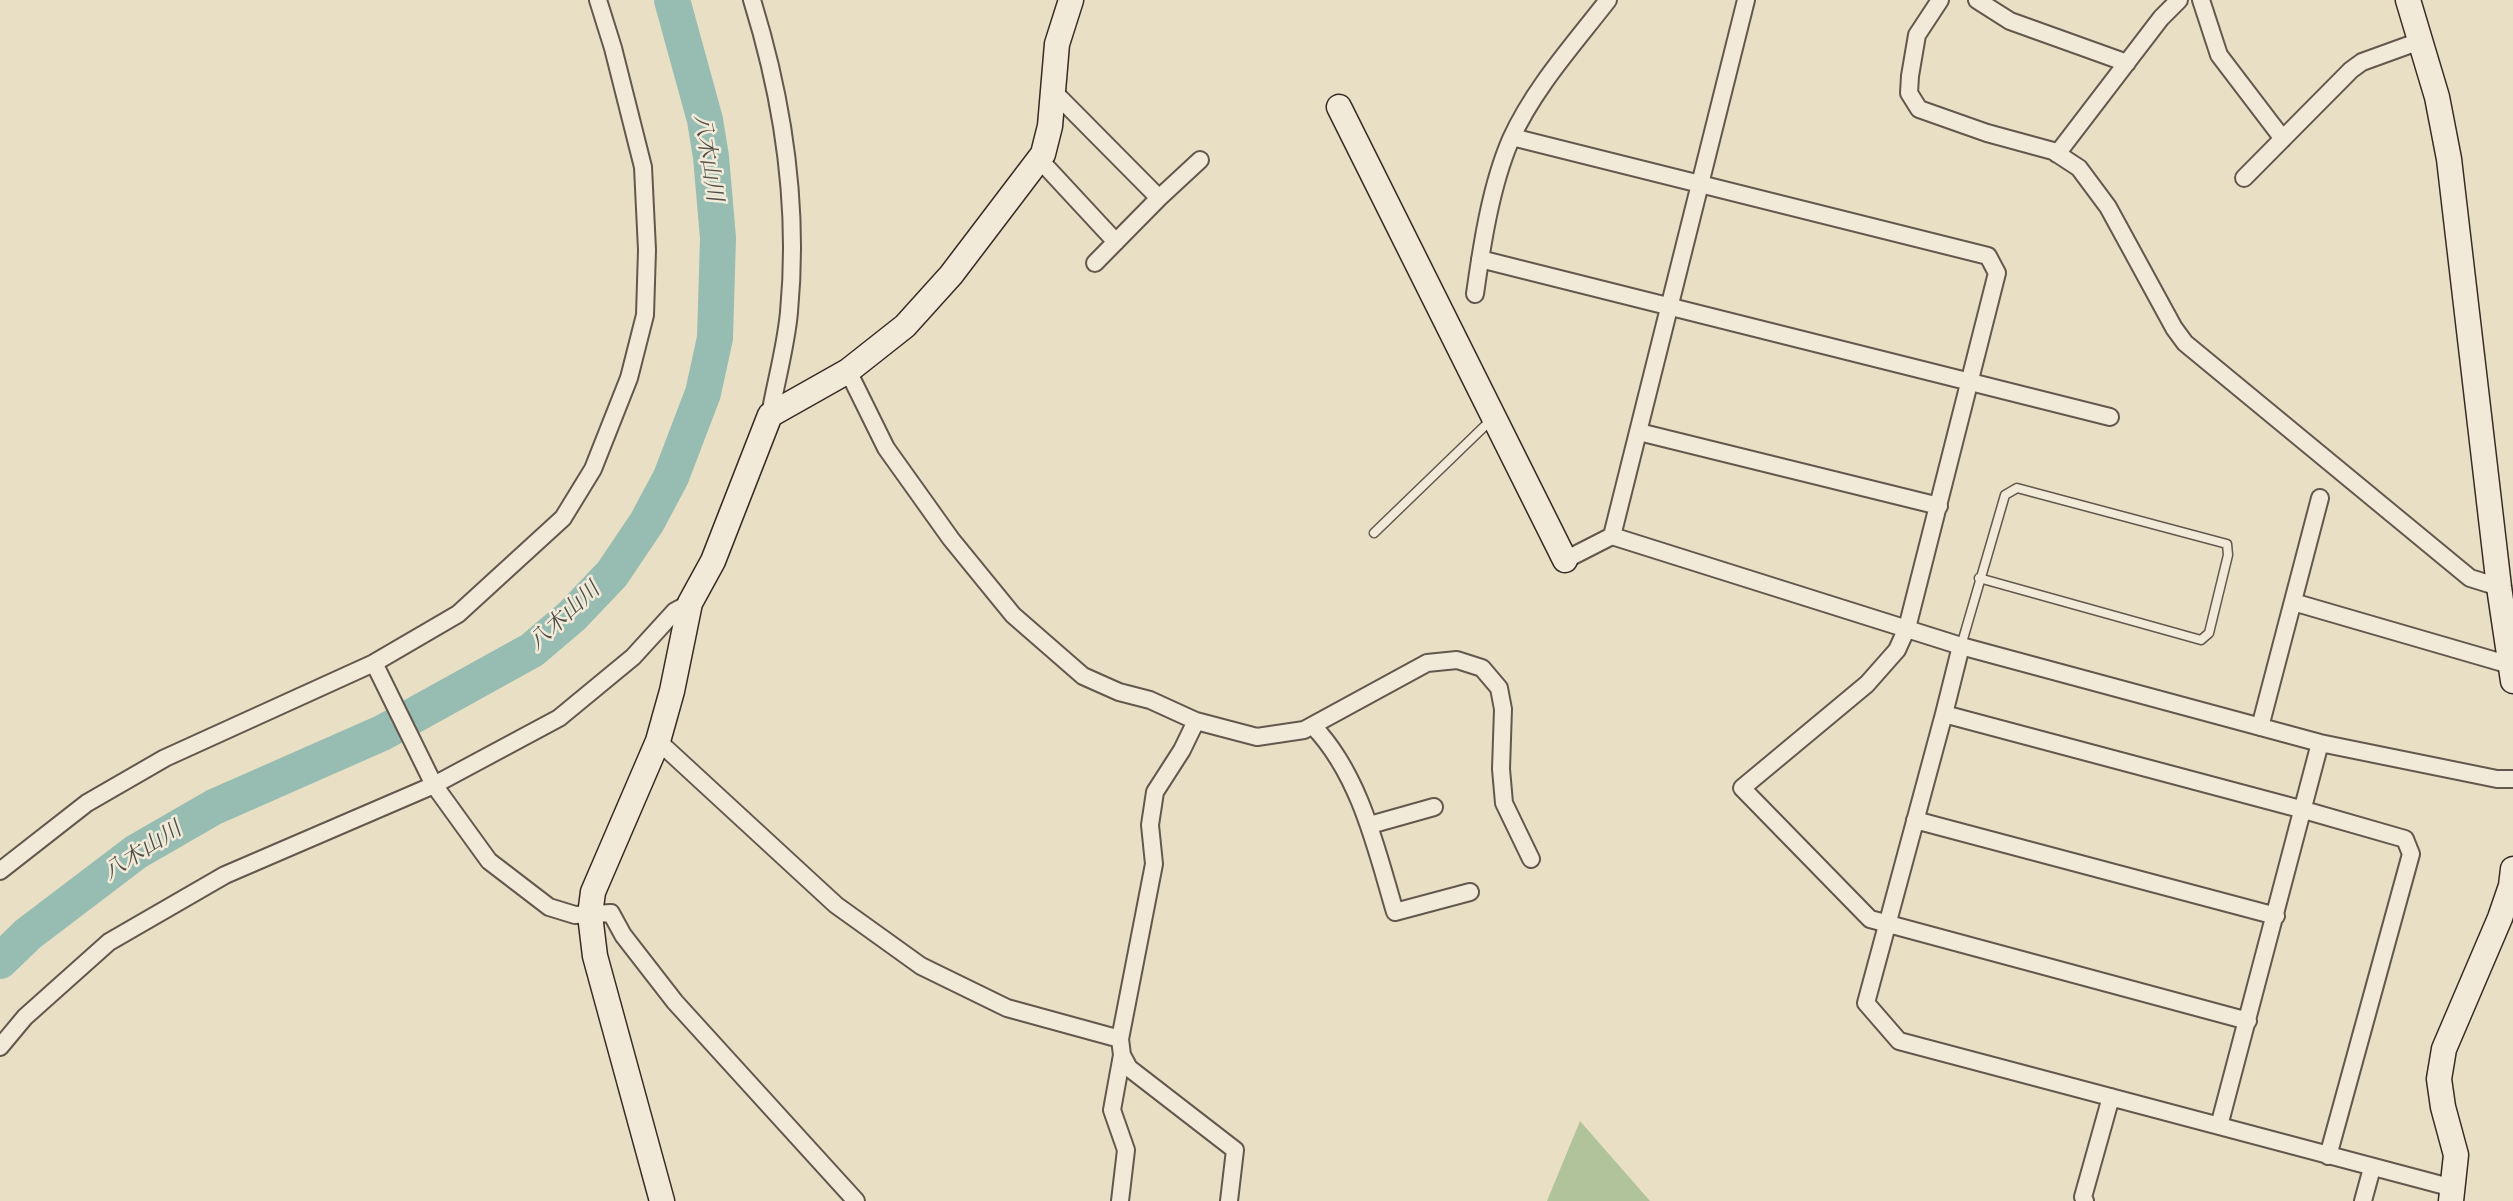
<!DOCTYPE html>
<html>
<head>
<meta charset="utf-8">
<style>
	body { margin:0 }
	canvas { display:block; background:#e9dfc5 }
</style>
</head>
<body>
<canvas width="2513" height="1201"></canvas>
<script>
const ctx = document.querySelector('canvas').getContext('2d');
ctx.lineJoin = 'round';
function paint(path, color) { ctx.fillStyle = color; ctx.fill(path, 'evenodd'); }
function strokePath(path, color, width, dash) { ctx.strokeStyle = color; ctx.lineWidth = width; ctx.lineCap = dash ? 'butt' : 'round'; ctx.setLineDash(dash || []); ctx.stroke(path); }
function drawText(font, color, halo, rows, align = 'center') {
  ctx.font = font + ' "IM FELL Great Primer","Noto Serif JP",serif'; ctx.lineWidth = 5; ctx.setLineDash([]); ctx.textBaseline = 'middle'; ctx.strokeStyle = halo; ctx.fillStyle = color; for (const [text, x, y, turn = 0] of rows) {
    ctx.save(); ctx.translate(x, y); ctx.rotate((+turn || 0) * Math.PI / 180); ctx.textAlign = isNaN(turn) ? turn : align; if (halo) ctx.strokeText(text, 0, 0); ctx.fillText(text, 0, 0); ctx.restore();
  }
}
const green = new Path2D(`
	M1580,1121L1650,1201H1547Z`);
const river = new Path2D(`
	M0,961L28,934L136,852L214,807L382,733L532,650L572,616L612,574L647,522L671,477L703,393L715,338L718,238L711,157L705,120L672,0`);
const lane = new Path2D(`
	M1374,533L1492,419
	M1961,646L2005,495L2017,488L2227,544L2228,555L2209,633L2201,640L1979,578`);
const street = new Path2D(`
	M752,0C783,100 799,207 789,312C786,346 776,381 770,415
	M1940,0L1917,35L1910,76L1909,93L1919,109L1987,133L2053,151L2079,168L2108,207L2174,328L2185,343L2470,578L2499,587
	M1977,0L2010,21L2127,63
	M2201,0L2219,55L2283,139
	M1053,91L1159,198L1095,263
	M1512,137L1988,256L1997,273L1907,628L1897,650L1867,684L1742,788L1870,919L2248,1021
	M2057,154L2161,18L2179,0
	M1039,159L1116,242
	M2244,178L2351,70L2362,62L2420,41
	M1159,198L1200,160
	M1480,259L2110,417
	M1475,294C1482,244 1491,185 1511,139C1534,88 1574,44 1608,0
	M848,371L886,448L951,539L1013,615L1083,676L1119,692L1150,700L1196,721L1257,737L1304,730L1427,663L1457,660L1482,668L1499,688L1503,709L1501,769L1504,803L1531,859
	M1639,432L1939,506
	M1612,536L1746,0
	M1565,560L1612,536L1961,646L2320,743L2497,779H2513
	M2293,602L2510,665
	M1961,646L1944,714L1866,1003L1899,1041L2453,1188
	M374,663L434,785L489,861L549,907L575,915L611,913L623,935L675,1002L856,1201
	M1944,714L2304,810L2405,839L2411,854L2328,1156
	M1196,721L1182,750L1155,792L1150,825L1154,864L1120,1039L1122,1055L1129,1068L1235,1150L1229,1201
	M1313,726C1360,775 1376,848 1395,912L1470,892
	M2260,727L2320,498
	M658,741L836,905L921,966L1007,1008L1120,1039
	M1915,820L2276,916
	M1370,825L1434,807
	M0,871L87,803L165,758L374,663L458,614L563,518L593,469L629,378L645,315L647,250L643,167L613,48L598,0
	M0,1047L25,1017L109,942L225,875L434,785L559,718L633,657L675,611L690,603
	M2219,1126L2320,743
	M1120,1201L1126,1150L1112,1110L1122,1055
	M2085,1201L2083,1197L2111,1097
	M2363,1201L2372,1168`);
const secondary = new Path2D(`
	M2408,0L2437,97L2449,159L2499,587L2513,681
	M1339,107L1565,560
	M662,1201L595,956L590,915L593,892L658,741L672,691L690,603L713,561L770,415L848,371L905,326L951,275L1043,154L1050,126L1057,44L1071,0
	M2451,1201L2456,1155L2443,1107L2439,1079L2444,1049L2500,918L2511,886L2513,869`);
const waterNames = [
	["八木山川",707,158,81],
	["八木山川",565,617,-43],
	["八木山川",143,852,-33]
];
paint(green, '#b0c39a');
strokePath(river, '#97bdb2', 36);
strokePath(lane, '#64574d', 11);
strokePath(street, '#64574d', 20);
strokePath(secondary, '#382a25', 27);
strokePath(lane, '#f1ead9', 8);
strokePath(street, '#f1ead9', 16);
strokePath(secondary, '#f1ead9', 24);
drawText('italic 22px', '#504f48', '#f1ead9', waterNames);
</script>
</body>
</html>
